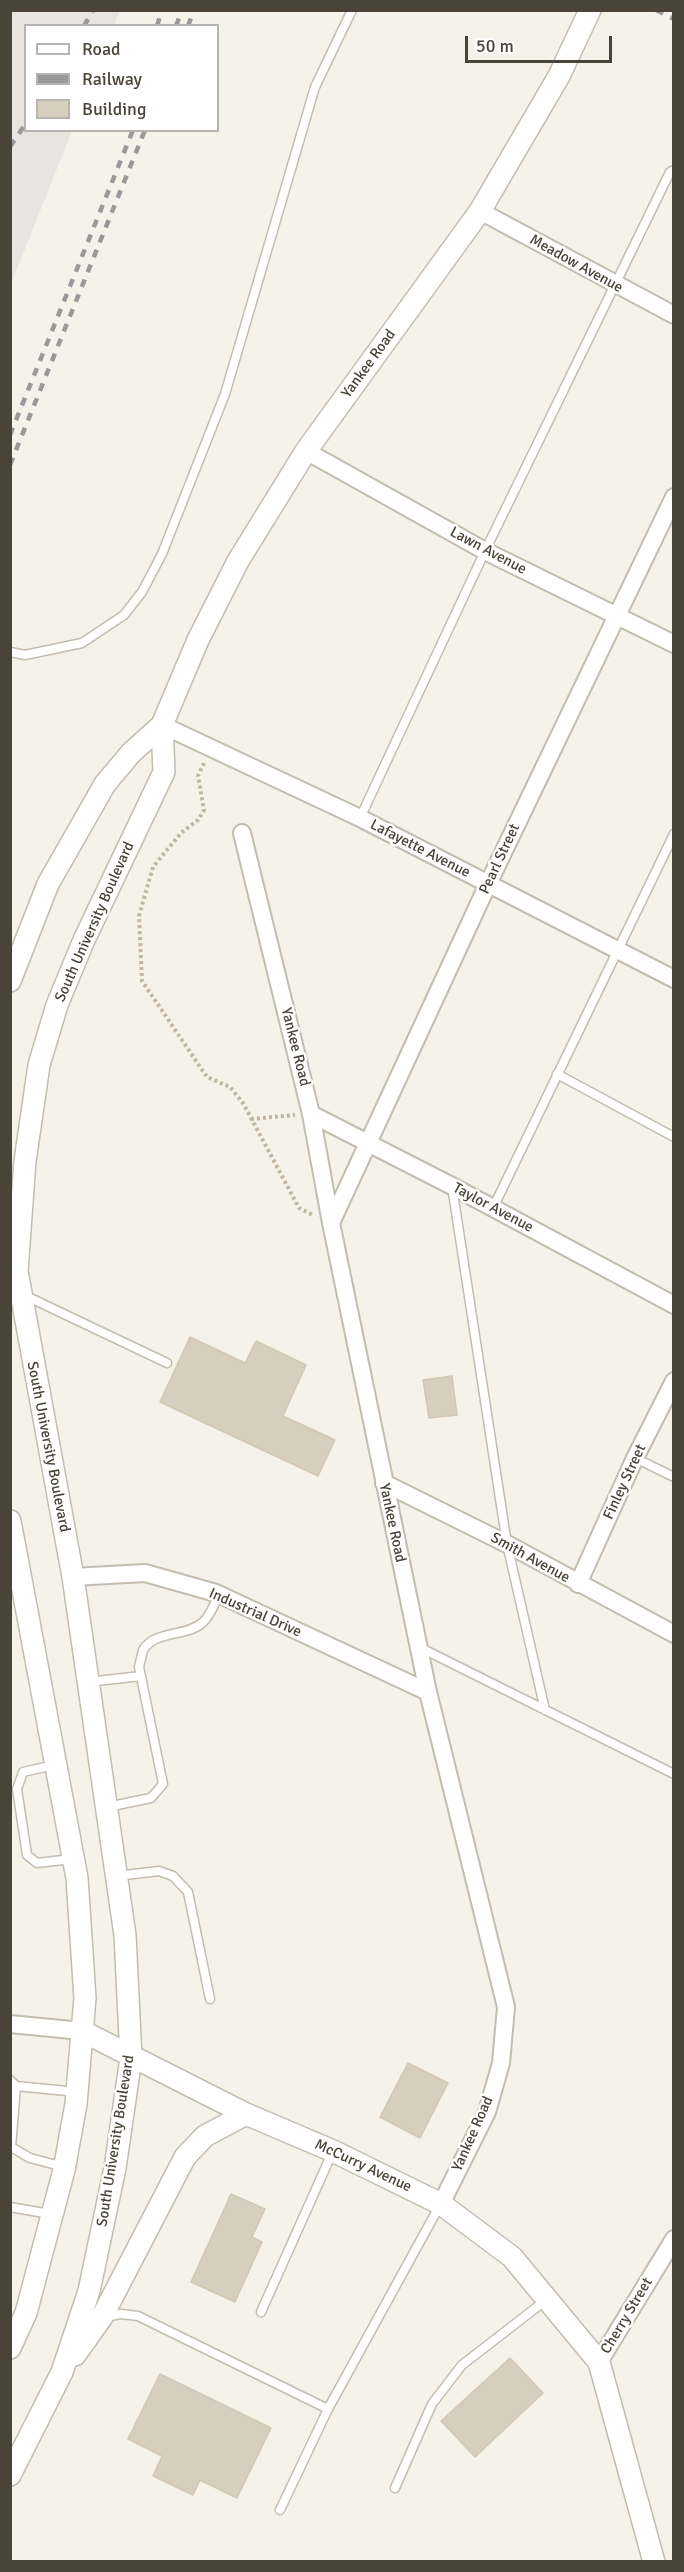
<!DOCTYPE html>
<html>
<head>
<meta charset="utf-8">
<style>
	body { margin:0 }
	#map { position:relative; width:684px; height:2572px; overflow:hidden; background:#f5f2ea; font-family:Signika,sans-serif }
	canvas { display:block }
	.frame { position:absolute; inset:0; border:12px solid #494338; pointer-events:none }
	.legend { position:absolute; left:24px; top:24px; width:195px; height:108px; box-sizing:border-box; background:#fff; border:2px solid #b6b4af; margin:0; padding:8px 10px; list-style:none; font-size:18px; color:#494338 }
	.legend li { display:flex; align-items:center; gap:12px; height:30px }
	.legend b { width:30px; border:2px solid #b6b4af }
	.scale { position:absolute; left:465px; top:36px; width:147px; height:27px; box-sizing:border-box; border:3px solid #494338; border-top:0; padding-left:8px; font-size:18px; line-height:21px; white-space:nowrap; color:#494338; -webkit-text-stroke:4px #fff; paint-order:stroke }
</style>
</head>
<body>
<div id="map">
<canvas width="684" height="2572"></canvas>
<div class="frame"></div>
<ul class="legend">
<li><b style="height:8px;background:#fff"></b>Road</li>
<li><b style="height:8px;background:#999"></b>Railway</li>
<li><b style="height:16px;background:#d6cfc0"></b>Building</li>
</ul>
<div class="scale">50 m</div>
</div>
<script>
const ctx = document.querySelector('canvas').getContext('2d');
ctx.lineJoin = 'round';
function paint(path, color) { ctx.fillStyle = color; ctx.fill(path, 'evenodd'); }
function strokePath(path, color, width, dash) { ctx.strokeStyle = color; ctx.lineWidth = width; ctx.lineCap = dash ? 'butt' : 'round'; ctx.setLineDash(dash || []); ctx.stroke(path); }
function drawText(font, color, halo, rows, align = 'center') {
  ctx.font = font + ' Signika,sans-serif'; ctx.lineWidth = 5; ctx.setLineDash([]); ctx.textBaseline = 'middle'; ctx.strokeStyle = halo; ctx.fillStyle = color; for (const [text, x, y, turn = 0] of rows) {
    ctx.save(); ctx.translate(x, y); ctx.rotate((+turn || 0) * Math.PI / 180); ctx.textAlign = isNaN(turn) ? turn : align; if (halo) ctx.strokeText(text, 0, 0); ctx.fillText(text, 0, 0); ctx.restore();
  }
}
const industrial = new Path2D(`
	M11,10L120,11L114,25L26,26V130L72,131L11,284Z`);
const building = new Path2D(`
	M190,1337L245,1363L256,1341L306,1365L283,1416L335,1440L318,1476L160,1402Z
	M452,1376L457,1415L429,1418L423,1380Z
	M408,2063L448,2083L420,2138L380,2117Z
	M231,2194L265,2209L252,2237L262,2242L235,2302L191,2282Z
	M510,2358L543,2393L475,2457L441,2421Z
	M160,2374L271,2428L237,2498L200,2480L193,2495L153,2476L162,2456L128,2439Z`);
const path = new Path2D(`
	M204,763L198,776L204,810L198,820L181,833L153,867L139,916L142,981L207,1077L230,1087L243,1103L299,1208L313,1215
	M251,1119L295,1115`);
const service = new Path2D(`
	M10,652L25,655L82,643L124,615L142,592L162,554L225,394L315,87L352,10
	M360,818L485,551L670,172L674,170
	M557,1074L674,1137
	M452,1186L507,1544L545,1710
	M493,1208L674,834
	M24,1295L167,1363
	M635,1458L674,1477
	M419,1647L674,1774
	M88,1682L141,1676
	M54,1765L23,1772L17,1789L27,1855L37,1863L72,1859
	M107,1807L151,1798L163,1784L139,1667L143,1650C155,1630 186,1637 202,1623C210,1617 214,1604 219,1595
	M117,1876L159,1871L173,1876L188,1892L210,1999
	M10,2080L16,2086L77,2092
	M16,2086L11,2147L30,2158L64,2167
	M10,2207L50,2214
	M261,2312L333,2151
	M105,2317L121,2314L138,2316L328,2409
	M395,2488L432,2404L462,2365L546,2300
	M280,2510L328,2409L440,2205`);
const minor = new Path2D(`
	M480,211L674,315
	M306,451L485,551L674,644
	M162,725L360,818L674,979
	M242,833L311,1114L331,1223L428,1692L506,2007L501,2063L487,2112L441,2204
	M311,1114L452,1186L674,1305
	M331,1223L488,884L674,497
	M384,1483L507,1544L674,1634
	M73,1577L145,1573L216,1593L428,1692
	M578,1584L635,1458L674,1381
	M10,2024L82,2031
	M599,2362L674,2239`);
const tertiary = new Path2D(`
	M10,981L48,884L105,784L131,753L162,725
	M10,1521L77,1878L85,1998L76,2104L64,2170L26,2313L10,2348
	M82,2031L246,2114L333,2151L441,2204L512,2257L599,2362L654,2562
	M75,2355L102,2317L185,2157L205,2136L246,2114
	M10,2475L62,2372L89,2291L115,2168L131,2058L125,1935L73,1577L17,1271L25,1161L39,1065L57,1005L84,940L164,772L162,725L198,640L238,561L306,451L480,211L559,76L590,10`);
const rail = new Path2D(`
	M656,10L674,19
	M84,26L93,10
	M157,26L162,10
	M176,26L182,10
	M188,26L194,10
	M10,147L26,123
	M10,435L133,130
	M10,465L145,130`);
const streetNames = [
	["Meadow Avenue",576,264,29],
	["Yankee Road",369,364,-54],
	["Lawn Avenue",488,551,28],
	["Lafayette Avenue",420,849,27],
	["Pearl Street",500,859,-65],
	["South University Boulevard",95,922,-66],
	["Yankee Road",295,1047,76],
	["Taylor Avenue",493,1208,28],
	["South University Boulevard",48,1447,79],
	["Finley Street",625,1482,-65],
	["Yankee Road",392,1523,78],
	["Smith Avenue",530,1558,29],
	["Industrial Drive",255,1613,24],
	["Yankee Road",473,2134,-66],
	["South University Boulevard",116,2141,-81],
	["McCurry Avenue",363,2166,25],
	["Cherry Street",627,2316,-59]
];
paint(industrial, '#e8e4df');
paint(building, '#d6cfc0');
strokePath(building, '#d1c7b3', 1.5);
strokePath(service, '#c3bdb0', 11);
strokePath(minor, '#c3bdb0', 20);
strokePath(tertiary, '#c3bdb0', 24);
strokePath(path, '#c2b79e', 4, [3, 3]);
strokePath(service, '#fff', 8);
strokePath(minor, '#fff', 16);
strokePath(tertiary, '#fff', 21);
strokePath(rail, '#999', 4.5, [8, 8]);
drawText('15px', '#494338', '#fff', streetNames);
</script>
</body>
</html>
